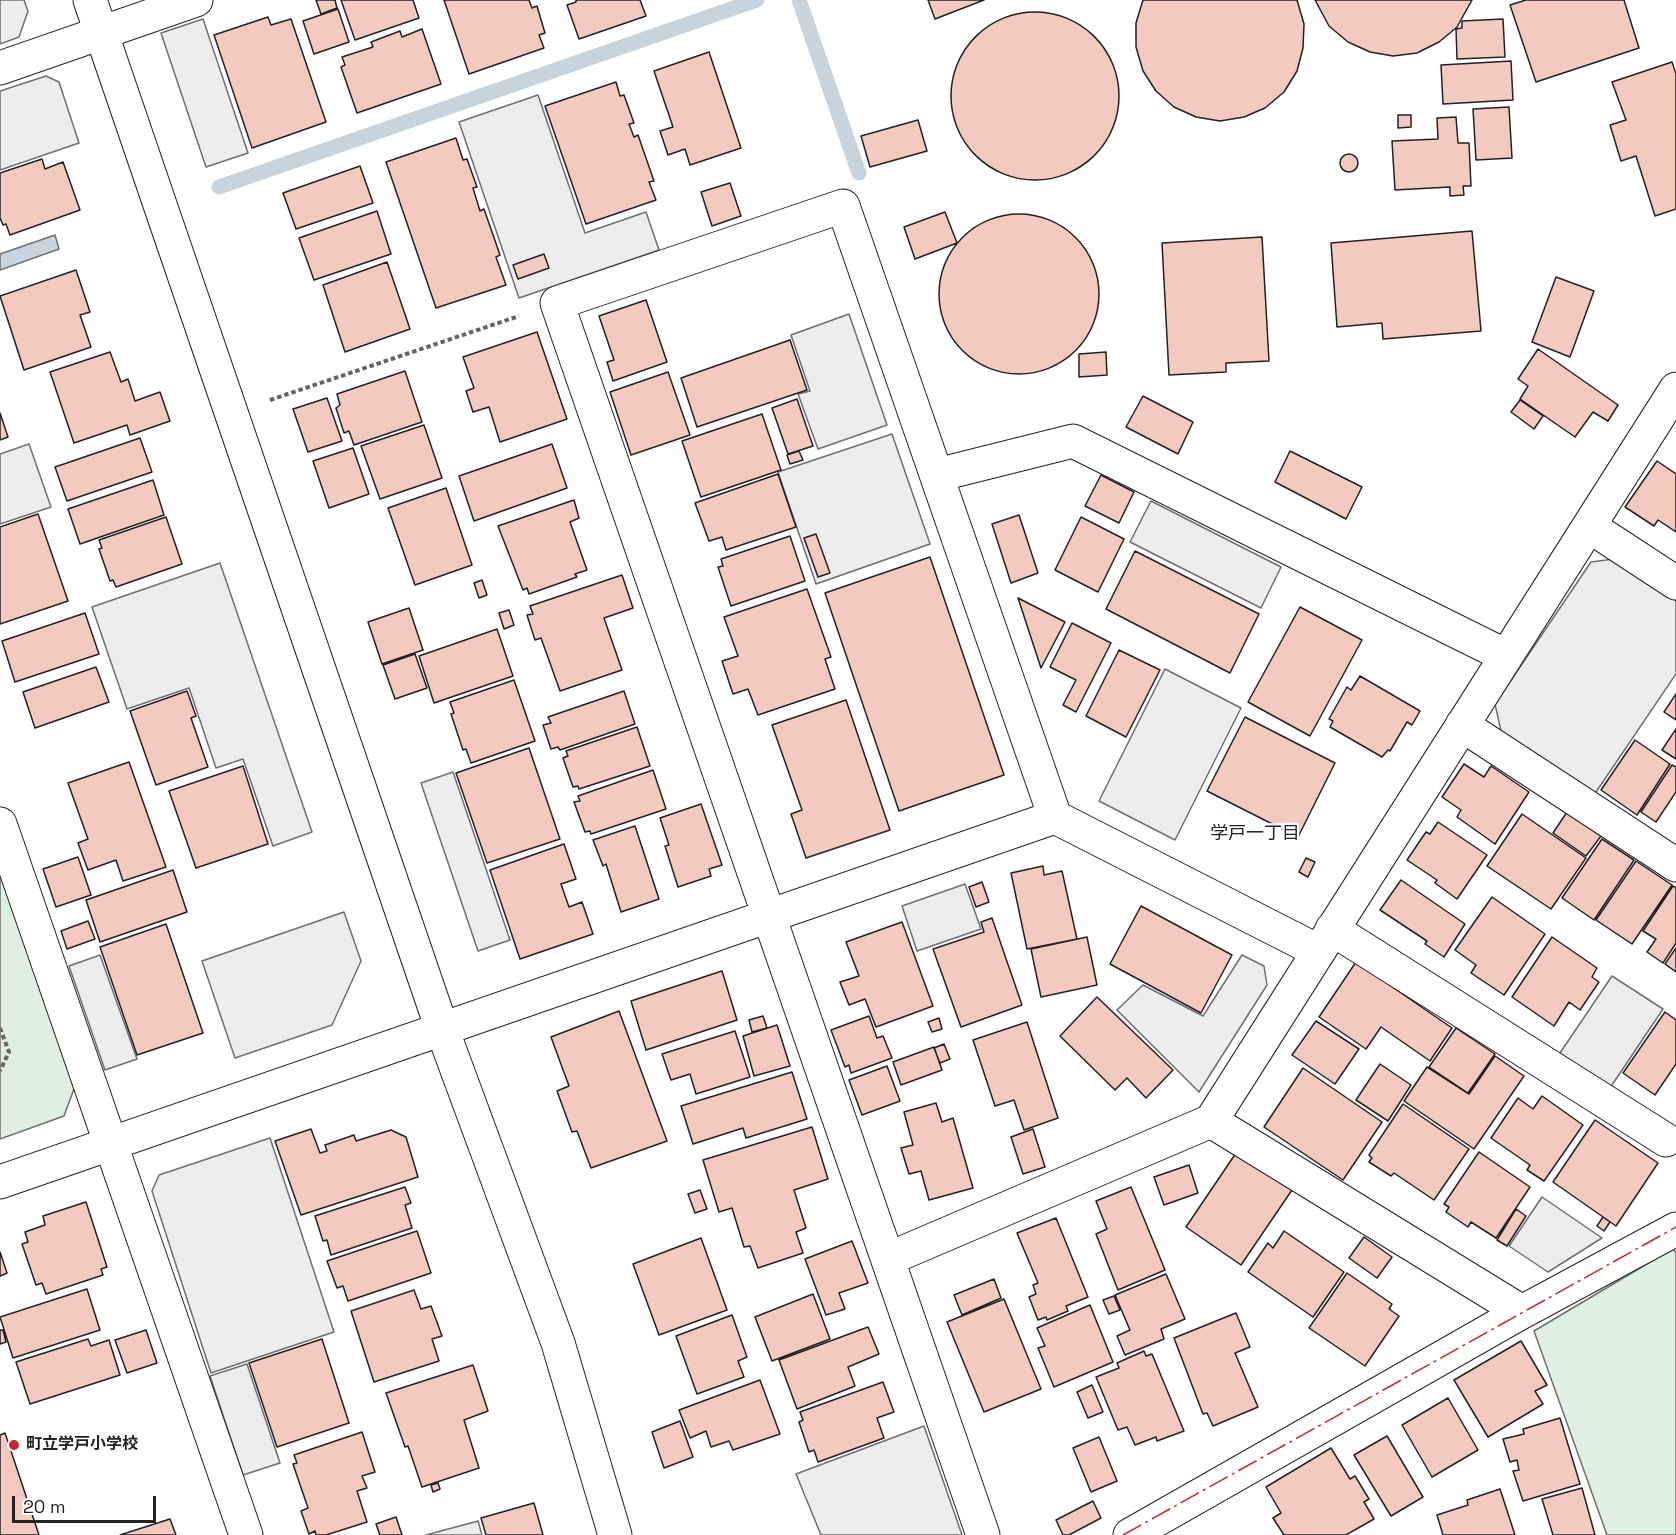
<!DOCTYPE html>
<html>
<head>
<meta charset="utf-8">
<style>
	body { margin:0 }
	#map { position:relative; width:1676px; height:1535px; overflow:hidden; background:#fff; font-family:"Space Grotesk",sans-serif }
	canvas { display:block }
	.scale { position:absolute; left:12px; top:1496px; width:144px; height:27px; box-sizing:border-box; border:3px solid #222; border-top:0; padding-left:8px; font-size:18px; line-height:21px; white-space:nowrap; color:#222; -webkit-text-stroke:4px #fff; paint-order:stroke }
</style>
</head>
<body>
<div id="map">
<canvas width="1676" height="1535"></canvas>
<div class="scale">20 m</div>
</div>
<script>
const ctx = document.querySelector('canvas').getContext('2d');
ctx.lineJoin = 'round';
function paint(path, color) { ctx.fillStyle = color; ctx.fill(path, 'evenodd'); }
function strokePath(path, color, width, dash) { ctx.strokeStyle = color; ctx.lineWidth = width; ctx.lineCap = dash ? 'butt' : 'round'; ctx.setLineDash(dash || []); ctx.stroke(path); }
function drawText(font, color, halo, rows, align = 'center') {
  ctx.font = font + ' "Space Grotesk","Noto Sans JP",sans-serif'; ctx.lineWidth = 4.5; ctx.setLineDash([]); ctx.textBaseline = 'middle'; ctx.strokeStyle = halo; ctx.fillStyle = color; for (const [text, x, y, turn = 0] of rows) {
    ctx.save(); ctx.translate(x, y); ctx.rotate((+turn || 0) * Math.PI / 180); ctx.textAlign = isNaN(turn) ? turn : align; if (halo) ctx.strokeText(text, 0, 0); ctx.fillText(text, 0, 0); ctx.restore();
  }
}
const green = new Path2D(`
	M0,869L75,1086L64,1116L0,1139Z
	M1672,1249L1676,1252V1535H1607L1534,1331Z`);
const parking = new Path2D(`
	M0,0H24L28,11L19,37L0,44Z
	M203,19L248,153L206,167L161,33Z
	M46,76L59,82L79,143L0,170V91Z
	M538,95L585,233L646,212L659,250L519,298L459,122Z
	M849,314L887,425L818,449L798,394L810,391L791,335Z
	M892,434L930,544L816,584L778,472Z
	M29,444L51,507L0,524V454Z
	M1151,501L1281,567L1261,608L1130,542Z
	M1614,559L1676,601V674L1594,795L1501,731L1495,704L1591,562Z
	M220,563L312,832L273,846L243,759L216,768L189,688L127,709L92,607Z
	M1165,669L1241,708L1175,840L1099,801Z
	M453,772L510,940L478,951L421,783Z
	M965,884L981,929L917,951L902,906Z
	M344,912L361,961L332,1025L235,1058L202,961Z
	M100,955L137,1059L105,1070L69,966Z
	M1242,955L1264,966L1267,985L1199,1092L1117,1010L1143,985L1203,1016Z
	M1612,976L1663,1009L1610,1088L1560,1053Z
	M270,1138L334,1332L211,1373L152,1191L159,1175Z
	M1542,1197L1602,1238L1548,1272L1509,1246Z
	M247,1364L280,1463L243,1475L210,1376Z
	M924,1426L962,1535H821L796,1474Z
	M478,1521L482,1535H426Z`);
const water = new Path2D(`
	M55,235L59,249L0,270V254Z`);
const stream = new Path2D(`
	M799,0L859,173
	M219,187L757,0`);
const building = new Path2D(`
	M316,0H335L337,8L321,14Z
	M341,0H413L419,18L355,40Z
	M444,0H529L532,8L537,6L545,33L539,35L544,48L469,74Z
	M576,0H640L646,16L579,39L567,5L576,2Z
	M928,0H984L935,19Z
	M1143,0H1297L1304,24L1303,48L1297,71L1284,92L1265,108L1244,117L1220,121L1196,117L1174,107L1156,91L1143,71L1136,47V23Z
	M1315,0H1472L1457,27L1439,42L1417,53L1393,56L1370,52L1348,42L1329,26Z
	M1526,0H1624L1639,48L1536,82L1510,5Z
	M338,9L349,42L314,54L303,21Z
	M951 96a84 84 0 1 1 168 0a84 84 0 1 1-168 0Z
	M268,17L271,25L291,19L326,122L252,148L214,35Z
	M1503,19L1505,57L1457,59L1456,29L1462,28V21Z
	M422,29L441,84L357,113L341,67L345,65L342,57L373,47L371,42L400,31L402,37Z
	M709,52L741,148L690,165L685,149L668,155L660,131L673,127L654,71Z
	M1511,61L1513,100L1443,104L1441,65Z
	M1672,62L1676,74V209L1655,216L1636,156L1621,161L1610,125L1626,120L1612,82Z
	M616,82L620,96L624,95L634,123L629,124L634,137L638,135L654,181L649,182L656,200L586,224L545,106Z
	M1509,107L1512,158L1476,160L1473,109Z
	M1398,115H1411V127L1398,128Z
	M1456,117L1458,143H1469L1471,186H1463L1464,195L1450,196V187L1395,190L1392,141L1438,139L1437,118Z
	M918,120L927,151L870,167L861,136Z
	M456,138L463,160L467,159L477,187L473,188L480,211L484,209L500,255L496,257L506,285L436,308L386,162Z
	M1340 163a9 9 0 1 1 18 0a9 9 0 1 1-18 0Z
	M42,159L45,169L63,162L80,210L10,235L6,224L3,225L0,218V173Z
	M360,166L373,203L296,229L283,193Z
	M730,183L741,216L712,226L701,192Z
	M377,211L391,254L314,280L299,238Z
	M945,212L957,243L915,259L904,227Z
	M939 294a80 80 0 1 1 160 0a80 80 0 1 1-160 0Z
	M1472,231L1481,331L1383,339L1382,323L1337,327L1331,243Z
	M1262,237L1269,361L1226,363V372L1169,375L1162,243Z
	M544,254L549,268L518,279L513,265Z
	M387,262L410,329L345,352L323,285Z
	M76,270L90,312L80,315L91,347L24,370L0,296Z
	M1556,277L1594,291L1570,357L1532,342Z
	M646,300L667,362L613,381L607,362L614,360L599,316Z
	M537,332L567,419L500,442L489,407L473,412L466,391L474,388L463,357Z
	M790,340L807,390L697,427L681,378Z
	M1538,349L1618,405L1608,421L1593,412L1575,437L1520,399L1528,386L1518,379Z
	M110,352L121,382L128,379L135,401L160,392L170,421L130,435L127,425L74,443L50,372Z
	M1106,352L1107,375L1079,377V354Z
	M405,371L422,422L354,445L349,431L344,433L336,408L340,405L337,394Z
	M668,372L690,435L631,455L610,392Z
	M1143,396L1193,422L1178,454L1126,427Z
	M327,398L342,441L308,452L293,409Z
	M797,399L813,446L788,454L772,408Z
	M1520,400L1543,416L1534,429L1511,412Z
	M0,413L8,437L0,440Z
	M762,414L781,470L701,497L682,441Z
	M424,425L442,478L380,499L361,446Z
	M140,438L152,472L67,501L55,467Z
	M552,444L567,488L474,521L459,476Z
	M353,448L369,494L329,508L313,461Z
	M799,451L803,460L790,464L787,455Z
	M1290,451L1362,487L1346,519L1275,482Z
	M1657,461L1676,474V532L1658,520L1654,526L1625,507Z
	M778,474L796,527L726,550L722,537L709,541L695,503Z
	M1101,475L1134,492L1119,523L1085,506Z
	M153,480L164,515L80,544L68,509Z
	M446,488L472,565L415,585L388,508Z
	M574,500L579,518L570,522L587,570L575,574L577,577L529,594L527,588L523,590L498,526Z
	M38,514L68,601L0,624V527Z
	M1019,515L1038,573L1011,583L992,524Z
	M166,517L182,564L116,587L113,580L110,581L99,549L102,548L99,540Z
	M1081,517L1124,539L1098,592L1055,570Z
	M816,534L830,573L818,577L804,538Z
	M790,536L805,581L731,606L718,567L723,566L721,559Z
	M1135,551L1259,614L1230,673L1106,609Z
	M930,557L1004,775L899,811L825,593Z
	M622,575L633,608L604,618L622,670L560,691L541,638L535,640L527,615L533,614L530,606Z
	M482,580L487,595L479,598L474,583Z
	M807,589L831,657L825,659L835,689L758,715L748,689L733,694L722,661L738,656L724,617Z
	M1018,598L1065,622L1041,668Z
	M1300,607L1362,640L1310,736L1248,702Z
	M409,608L423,650L382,664L368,622Z
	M509,610L514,625L504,629L499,613Z
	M85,613L99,654L15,682L2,641Z
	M1072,623L1111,643L1076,712L1063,705L1076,680L1050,667Z
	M497,629L513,676L434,703L419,656Z
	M1119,650L1160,670L1126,737L1086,716Z
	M415,654L427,688L395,699L383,665Z
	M96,667L109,702L35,728L23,692Z
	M1360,676L1420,711L1412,725L1407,722L1390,751L1388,750L1382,757L1330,727L1333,721L1329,719L1347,687L1351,690Z
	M514,680L535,741L471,763L466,749L463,750L451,714L454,713L450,702Z
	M187,691L196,716L191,718L208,767L156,785L130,711Z
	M624,691L635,724L560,750L558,747L551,749L543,725L551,723L548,717Z
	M1676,694V720L1664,712Z
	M846,700L890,830L806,858L791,814L802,810L772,725Z
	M1245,717L1335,763L1298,837L1207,791Z
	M637,727L650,766L579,789L578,786L573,787L563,758L568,756L566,751Z
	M1676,729V759L1662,750Z
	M1635,740L1670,764L1637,815L1601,790Z
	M529,748L560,839L487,863L456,773Z
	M129,762L166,867L123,881L116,860L88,870L78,843L88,839L68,783Z
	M1464,764L1484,777L1491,766L1529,792L1495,844L1457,817L1461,810L1442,797Z
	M1672,765L1676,767V792L1656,822L1641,812Z
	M243,766L268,844L196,868L169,791Z
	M653,770L666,809L591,834L590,831L585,832L574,802L580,801L578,796Z
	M701,804L722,865L709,869L711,876L678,887L665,846L669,845L660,818Z
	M1567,812L1601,836L1586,856L1553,833Z
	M1522,814L1586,858L1551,909L1487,866Z
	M1438,822L1487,855L1457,899L1435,883L1437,880L1407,860L1426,832L1430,834Z
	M635,826L659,899L621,912L606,864L603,866L593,840Z
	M1602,839L1634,860L1594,920L1562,898Z
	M564,844L576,879L561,884L569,907L582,902L593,934L520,959L490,870Z
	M78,857L91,895L56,907L43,869Z
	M1306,858L1315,862L1308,877L1299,872Z
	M1636,861L1672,885L1632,944L1596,920Z
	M1043,866L1044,875L1062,871L1077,939L1027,949L1011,873Z
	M173,870L187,912L100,942L86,900Z
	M1401,880L1465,924L1444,957L1425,944L1427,941L1380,910Z
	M982,882L989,902L976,907L969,887Z
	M1673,886L1676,888V943L1663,963L1647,952L1656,939L1643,931Z
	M1492,897L1545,934L1504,995L1471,973L1476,965L1455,950Z
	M1141,906L1232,955L1201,1013L1110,964Z
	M992,918L1022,1005L961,1027L933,949L984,932L981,922Z
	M88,921L95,939L67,949L61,931Z
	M902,922L933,1006L876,1027L865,999L849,1005L840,982L859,976L846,942Z
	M166,924L203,1033L137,1055L100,947Z
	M1087,937L1097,985L1041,997L1031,949Z
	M1552,937L1597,968L1592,977L1599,982L1580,1010L1569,1002L1554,1026L1512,997Z
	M1676,948V972L1665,964Z
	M1356,962L1452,1028L1430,1061L1381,1027L1366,1049L1319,1017Z
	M722,971L737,1020L646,1050L631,1001Z
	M1097,997L1173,1070L1146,1098L1127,1078L1115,1090L1060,1036Z
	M619,1011L667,1141L591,1168L577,1131L572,1132L557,1091L569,1086L551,1037Z
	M1665,1012L1676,1020V1064L1655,1095L1623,1073Z
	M763,1016L767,1028L752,1032L749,1020Z
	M869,1016L877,1038L883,1036L892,1058L851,1073L849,1065L845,1067L831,1030Z
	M939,1018L942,1029L932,1032L928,1022Z
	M1316,1021L1359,1049L1335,1084L1292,1055Z
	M1027,1022L1058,1118L1024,1130L1014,1100L995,1106L973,1040Z
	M777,1025L790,1066L754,1076L743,1036Z
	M1456,1028L1495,1054L1468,1093L1429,1067Z
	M735,1031L750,1077L696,1094L690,1074L671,1080L662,1054Z
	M944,1044L950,1059L940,1063L934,1048Z
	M934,1047L942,1070L901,1085L893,1062Z
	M1495,1056L1524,1076L1474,1149L1404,1101L1427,1067L1469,1094Z
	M1380,1064L1411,1085L1388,1121L1356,1100Z
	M887,1066L900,1101L862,1115L849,1080Z
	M1303,1068L1382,1122L1343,1180L1264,1127Z
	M792,1072L807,1119L746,1138L743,1128L693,1144L681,1106Z
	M1542,1096L1583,1125L1544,1181L1527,1170L1530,1165L1491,1138L1518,1098L1533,1109Z
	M936,1103L942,1122L953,1118L973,1188L929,1200L921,1171L909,1174L901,1148L913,1145L904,1112Z
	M1403,1104L1469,1149L1434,1200L1394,1173L1391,1176L1369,1162L1372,1158L1369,1155Z
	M1595,1120L1658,1163L1616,1226L1553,1182Z
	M812,1127L828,1179L794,1190L806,1228L796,1232L803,1253L758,1268L750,1246L744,1247L732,1208L719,1212L703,1160Z
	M311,1129L320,1153L327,1151L325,1145L354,1135L356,1141L391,1130L406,1137L418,1177L301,1215L275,1141Z
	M1033,1129L1045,1167L1023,1174L1011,1137Z
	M1479,1152L1530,1187L1496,1238L1471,1222L1468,1227L1446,1212L1449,1207L1444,1204Z
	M1236,1153L1292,1190L1241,1265L1186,1227Z
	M1189,1165L1198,1193L1164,1205L1154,1177Z
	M405,1187L411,1203L405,1205L412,1228L331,1255L327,1240L323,1241L315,1216Z
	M1131,1187L1165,1270L1118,1290L1096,1234L1107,1229L1096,1201Z
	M700,1190L707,1209L695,1213L688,1194Z
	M86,1202L107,1267L101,1269L103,1275L46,1294L42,1283L36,1285L22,1244L28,1242L25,1232L45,1225L43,1216Z
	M1516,1209L1526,1216L1507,1246L1497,1240Z
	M1603,1217L1610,1222L1604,1231L1597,1226Z
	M1056,1218L1088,1297L1066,1306L1068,1311L1047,1320L1046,1317L1038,1320L1029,1297L1036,1294L1033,1285L1038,1283L1017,1233Z
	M417,1231L431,1273L348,1301L343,1286L337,1288L327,1261Z
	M1284,1231L1344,1272L1313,1317L1248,1272L1268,1243L1273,1248Z
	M1364,1237L1392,1257L1377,1278L1349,1258Z
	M701,1238L727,1310L659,1335L633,1264Z
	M852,1241L868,1283L839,1293L845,1309L826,1315L805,1259Z
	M0,1252L7,1273L0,1276Z
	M1347,1273L1392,1304L1389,1309L1399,1316L1365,1366L1309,1328Z
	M1166,1274L1185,1319L1161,1329L1164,1339L1125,1355L1117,1336L1130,1330L1115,1295Z
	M994,1279L1001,1298L962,1315L954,1295Z
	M87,1289L100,1330L13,1358L0,1317Z
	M414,1290L421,1309L431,1306L442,1336L432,1339L439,1361L374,1382L351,1311Z
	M813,1294L830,1339L772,1361L755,1317Z
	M1114,1296L1120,1310L1109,1314L1103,1300Z
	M1004,1299L1041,1389L984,1412L947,1322Z
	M1090,1305L1113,1362L1054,1387L1038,1348L1045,1346L1037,1328Z
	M1236,1313L1250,1347L1235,1353L1258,1407L1213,1426L1207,1413L1203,1414L1174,1338Z
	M732,1315L747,1357L738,1361L744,1377L697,1394L676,1336Z
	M868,1327L879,1354L848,1367L855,1386L797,1409L779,1360Z
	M0,1330H3L6,1342L0,1344Z
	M146,1330L157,1363L127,1373L115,1340Z
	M88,1339L91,1346L109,1340L120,1375L30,1404L16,1362Z
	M322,1339L349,1423L277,1447L249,1363Z
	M1521,1341L1547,1385L1535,1391L1543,1404L1488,1437L1454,1380Z
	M1144,1351L1146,1356L1152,1354L1184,1431L1157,1441L1156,1437L1135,1445L1127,1427L1118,1430L1096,1377L1119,1368L1117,1363Z
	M473,1365L488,1411L464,1420L479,1468L422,1487L408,1446L405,1447L386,1393Z
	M760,1380L780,1434L733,1450L729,1441L711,1447L706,1431L690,1438L679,1410Z
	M883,1382L894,1412L877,1418L884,1438L818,1462L814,1450L809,1452L799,1422L803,1420L800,1412Z
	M1092,1385L1103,1412L1088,1418L1077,1392Z
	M1448,1398L1478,1450L1432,1477L1402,1425Z
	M1560,1418L1580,1484L1523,1501L1513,1471L1519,1470L1517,1460L1510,1462L1503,1439L1524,1434L1523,1429Z
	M680,1421L693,1457L664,1468L652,1432Z
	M362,1432L375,1472L362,1476L367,1488L357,1491L367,1522L326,1535H316L315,1531L309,1534L301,1511L308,1508L293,1464L297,1463L294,1455Z
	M5,1433L39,1535H0V1435Z
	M1387,1436L1423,1497L1391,1516L1354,1455Z
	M1099,1437L1117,1481L1091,1492L1073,1448Z
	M1331,1448L1350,1479L1355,1476L1369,1499L1364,1502L1374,1519L1346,1535H1284L1273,1518L1281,1513L1266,1487Z
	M438,1483L440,1489L433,1492L431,1485Z
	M1582,1488L1595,1535H1553L1542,1499Z
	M1500,1489L1515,1535H1443L1437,1515L1468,1505L1467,1500Z
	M1093,1501L1101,1518L1069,1535H1063L1056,1520Z
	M534,1503L543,1535H486L481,1518Z
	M396,1517L402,1535H380L376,1524Z
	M170,1519L176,1535H120Z`);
const path = new Path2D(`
	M270,400L519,316
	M0,1028L9,1052L0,1071`);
const minor = new Path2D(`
	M90,0L442,1029L558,1343L615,1535
	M0,68L196,0
	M937,475L1073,441L1506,656
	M1589,526L1676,583
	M1462,725L1676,865
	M0,824L246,1535
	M1332,929L1666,1140
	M1211,1121L1522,1312
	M0,1182L1055,817
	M888,1259L1211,1121L1676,389
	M983,1535L557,303L843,206L1055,817L1318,951
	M1130,1535L1522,1312L1676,1229`);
const power = new Path2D(`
	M1123,1535L1676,1227`);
const markers = [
	[14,1445,6,"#c62828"]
];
const poiNames = [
	["町立学戸小学校",26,1445]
];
const neighbourhoodNames = [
	["学戸一丁目",1255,834]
];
paint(green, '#e0efe3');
strokePath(green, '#6f6f6f', 1.5);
paint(parking, '#ededed');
strokePath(parking, '#6f6f6f', 1.5);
paint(water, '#c7d3dd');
strokePath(water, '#6f6f6f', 1.5);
strokePath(stream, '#c7d3dd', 15);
paint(building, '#f3c9c0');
strokePath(building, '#222', 1.5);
strokePath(minor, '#222', 35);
strokePath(path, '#646464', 4, [4.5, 3]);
strokePath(minor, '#fff', 33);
strokePath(power, '#c62828', 1.5, [21, 4.5, 3, 4.5]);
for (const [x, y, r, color] of markers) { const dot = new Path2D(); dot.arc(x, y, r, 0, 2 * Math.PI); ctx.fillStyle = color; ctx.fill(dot); strokePath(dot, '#fff', 2); }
drawText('bold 16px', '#222', '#fff', poiNames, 'left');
drawText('18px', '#222', '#fff', neighbourhoodNames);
</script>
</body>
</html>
